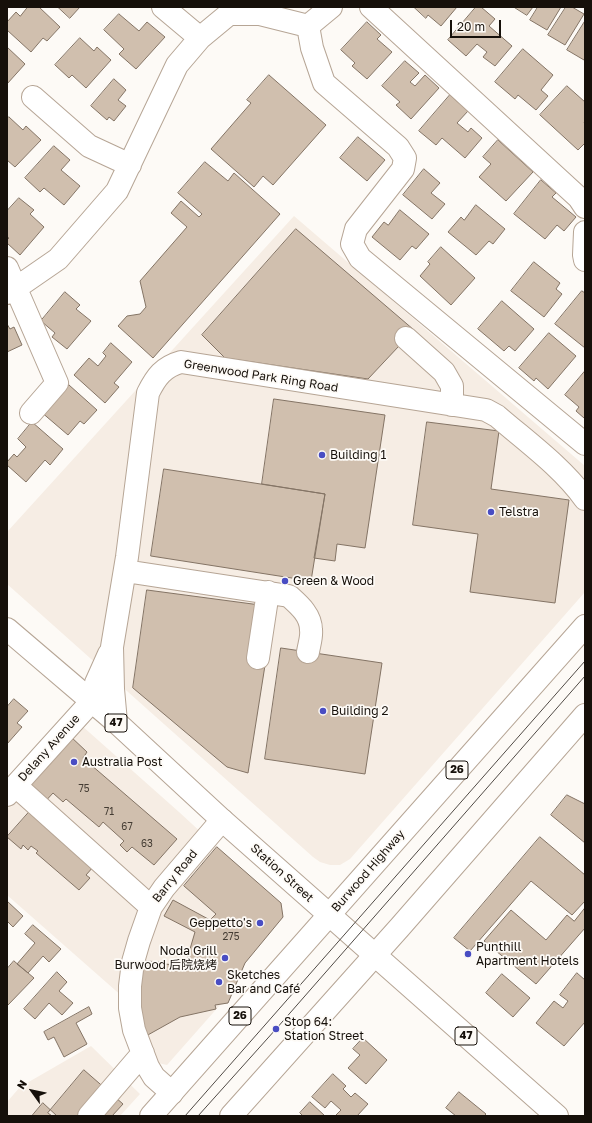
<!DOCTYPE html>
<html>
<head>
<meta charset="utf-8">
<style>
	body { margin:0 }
	#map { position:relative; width:592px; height:1123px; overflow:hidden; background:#fdfaf6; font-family:"Golos Text",sans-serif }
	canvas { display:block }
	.frame { position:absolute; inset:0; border:8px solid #16100a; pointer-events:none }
	.north { position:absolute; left:12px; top:1071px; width:40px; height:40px; -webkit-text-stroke:3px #fdfaf6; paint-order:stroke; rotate:303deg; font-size:11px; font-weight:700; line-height:16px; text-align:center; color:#16100a }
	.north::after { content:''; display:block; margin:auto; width:14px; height:18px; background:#16100a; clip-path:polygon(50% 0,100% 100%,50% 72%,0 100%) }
	.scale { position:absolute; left:450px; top:20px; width:51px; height:18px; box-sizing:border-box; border:2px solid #16100a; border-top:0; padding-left:5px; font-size:12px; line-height:14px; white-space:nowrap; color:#16100a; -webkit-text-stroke:3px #fdfaf6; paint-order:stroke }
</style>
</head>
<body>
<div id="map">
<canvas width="592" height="1123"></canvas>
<div class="frame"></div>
<div class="north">N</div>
<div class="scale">20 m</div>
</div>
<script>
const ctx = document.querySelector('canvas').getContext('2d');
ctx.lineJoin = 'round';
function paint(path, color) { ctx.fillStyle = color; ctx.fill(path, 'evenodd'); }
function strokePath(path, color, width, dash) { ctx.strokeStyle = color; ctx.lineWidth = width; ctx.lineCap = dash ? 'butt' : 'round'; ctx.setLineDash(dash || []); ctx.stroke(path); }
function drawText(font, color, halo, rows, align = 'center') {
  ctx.font = font + ' "Golos Text","Noto Sans SC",sans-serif'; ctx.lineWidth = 3.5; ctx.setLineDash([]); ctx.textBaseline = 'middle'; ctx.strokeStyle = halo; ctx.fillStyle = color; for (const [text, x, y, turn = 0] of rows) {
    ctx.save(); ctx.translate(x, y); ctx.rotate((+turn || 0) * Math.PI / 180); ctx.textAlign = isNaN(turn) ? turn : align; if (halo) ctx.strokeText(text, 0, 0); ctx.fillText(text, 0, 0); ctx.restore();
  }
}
const built = new Path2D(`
	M294,216L585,466V592L350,859L340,865H330L320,862L313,857L7,584V532Z
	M81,725L179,812L217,847L281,903L283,917L245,963L228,1003L220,1005L167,1065L158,1063L146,1036L140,1012L7,895V809Z
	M91,1046L140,1094L120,1116H7V1102L20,1087Z`);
const building = new Path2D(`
	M28,7H39L60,27L47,41L43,38L31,52L7,30V22L16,12L20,16Z
	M58,7H80L70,18Z
	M414,7H457L441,26L428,15L426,18Z
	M476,7H481L495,19L489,26L512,46L495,66L483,57L487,52L477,44L466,56L448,40Z
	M514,7H533L527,15Z
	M538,7H561L547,30L530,20Z
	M566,7H572L584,14L565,45L548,35Z
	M119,14L139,31L147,22L165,37L136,69L119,54L124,49L104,30Z
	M585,21V58L584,60L567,50Z
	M367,22L381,35L377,39L392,52L367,79L352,66L355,63L341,50Z
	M80,38L94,51L97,47L111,60L86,88L72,75L69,78L55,65Z
	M7,47L25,64L7,84Z
	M523,49L553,75L541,90L548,96L536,110L518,95L515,99L495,82Z
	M405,61L419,73L410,82L415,86L425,75L439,88L411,119L396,105L400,102L382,86Z
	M269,75L326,125L273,185L263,176L254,187L211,149L251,103L247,100Z
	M114,79L126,90L118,100L126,106L114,121L109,117L107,120L91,106Z
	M567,86L585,102V121L584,123L585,124V143L578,150L540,115Z
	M450,95L468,111L457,123L468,132L471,128L482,138L465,158L442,138L436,145L419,131Z
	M9,117L23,130L26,126L41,140L15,167L7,160V119Z
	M358,137L385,160L367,181L340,158Z
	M498,140L533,172L506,201L479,177L491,164L483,157Z
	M54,146L70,160L61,170L80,186L64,205L44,188L40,192L25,178Z
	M205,162L228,181L234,173L280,214L153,358L118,326L127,316L140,314L146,307L140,281L187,227L171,213L181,201L199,217L202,214L178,193Z
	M424,169L440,183L431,193L445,204L432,219L403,195Z
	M541,180L556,193L552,197L576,217L564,231L557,225L545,239L514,214Z
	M19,198L34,210L30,214L44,227L20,255L7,243V240L9,238L7,237V211Z
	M476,205L505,229L493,244L489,241L476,255L448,232L461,217L464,220Z
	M400,210L429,234L416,249L412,246L400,260L372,237L384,222L388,225Z
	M296,229L414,330L368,379L225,358L202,335Z
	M441,247L475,278L451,305L420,276L430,264L428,262Z
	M534,262L560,283L556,289L562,294L544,317L511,291Z
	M582,291L585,293V348L555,324Z
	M65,292L80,305L76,309L91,321L67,349L52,337L55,333L41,321Z
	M502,301L534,329L515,351L509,346L504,351L478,329Z
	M7,324L10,329L14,327L22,345L7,352Z
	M549,333L576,356L548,389L536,378L534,381L519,368Z
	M111,343L132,362L114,383L119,387L105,403L74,375L89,358L98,366L106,356L103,353Z
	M585,371V417L584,418L576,411L579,407L565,395Z
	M69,385L97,410L84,424L80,421L68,435L40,411L56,399Z
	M274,399L385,415L365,548L337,544L335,561L314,558L325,494L262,484Z
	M32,422L63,449L50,465L45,460L26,482L7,465V462L14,454L17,457L26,447L18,439Z
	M427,422L499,431L491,489L569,500L555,603L470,592L478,534L413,525Z
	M164,469L325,494L311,581L151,556Z
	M147,590L260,605L266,659L248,773L227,767L133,688Z
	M281,648L382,663L365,774L265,759Z
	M14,699L28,711L17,723L22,727L7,744V707Z
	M70,736L87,752L83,758L177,839L154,865L132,847L127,852L120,845L124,841L103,822L99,827L66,799L63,802L53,793L42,805L24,789Z
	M567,795L585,804V843L551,815Z
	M31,810L94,866L86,875L90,878L79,890L36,853L38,851L31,846L28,850L23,845L21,849L7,837Z
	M540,837L585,875V901L572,915L531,881L470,951L454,938Z
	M217,847L281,903L283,917L245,963L228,1003L215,1005L216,1009L180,1017L146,1036L140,1012V984L143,961L164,962L165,964L185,966L195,932L164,916L173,900L210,920L216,914L184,886Z
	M7,901L23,916L13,927L7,921Z
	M585,908V928L536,984L484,941L511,910L546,940L567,915L574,921Z
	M33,925L61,949L49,962L43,956L28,973L17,964L35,943L25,934Z
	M14,961L34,978L8,1005L7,1004V969Z
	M57,972L67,982L59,991L73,1003L62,1015L49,1003L35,1019L24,1009Z
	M577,973L585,980V1022L564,1046L536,1023L554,1001L563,1008L568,1001L560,995Z
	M502,974L530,998L513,1017L486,993Z
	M89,1007L92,1014L76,1023L87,1044L64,1057L54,1037L48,1040L44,1032Z
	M363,1038L387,1060L366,1084L348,1068L360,1055L353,1049Z
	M84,1070L123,1104L112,1116H52L48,1113Z
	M333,1074L346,1086L343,1089L351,1097L355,1093L368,1104L357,1116H335L341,1110L331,1101L325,1108L312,1097Z
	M459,1092L486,1114L484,1116H456L446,1108Z
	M310,1102L325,1116H303L300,1113Z
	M43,1103L57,1116H32Z`);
const minor = new Path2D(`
	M163,7L200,38
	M371,7L579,198L585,207
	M308,26L312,48L324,83L398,147L405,158L403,169L356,229L352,244L360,258L585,444
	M308,26L331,7
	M33,97L89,146L130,165
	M585,232L584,255L585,260
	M7,268L57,383L31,413
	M7,293L16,288L58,259L117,191L177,65L200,38L229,14H260L308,26
	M406,338L444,372L452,386V405
	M125,571L289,596C299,605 311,615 311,630C312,637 309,645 308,652
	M258,658L268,592
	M116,722L113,689L112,647L127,557L148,393C156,377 163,367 181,362L486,410L497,416C527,442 562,467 585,499
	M16,786L151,907
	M7,795L91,702L96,683L109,654
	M172,1093L154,1077L148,1067L134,1030L130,1008V986L133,962L139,941L151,907L164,888L222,820
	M89,1116L143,1053`);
const major = new Path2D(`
	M7,629L116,722L222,820L557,1116`);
const highway = new Path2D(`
	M151,1116L585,626
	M231,1116L400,927L585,715`);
const tram = new Path2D(`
	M185,1116L585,661
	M198,1116L276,1029L585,676`);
const markers = [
	[322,455,4,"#494dc3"],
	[491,512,4,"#494dc3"],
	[285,581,4,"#494dc3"],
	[323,711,4,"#494dc3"],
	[74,762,4,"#494dc3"],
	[260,923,4,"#494dc3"],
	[468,954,4,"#494dc3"],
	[225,958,4,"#494dc3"],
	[219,982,4,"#494dc3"],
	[276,1029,4,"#494dc3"]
];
const numberNames = [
	["75",84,789],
	["71",109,812],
	["67",127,827],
	["63",147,844],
	["275",231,937]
];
const shields = [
	[116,723,22],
	[457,770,22],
	[240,1016,22],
	[466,1036,22]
];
const shieldNames = [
	["47",116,723],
	["26",457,770],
	["26",240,1016],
	["47",466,1036]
];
const streetNames = [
	["Greenwood Park Ring Road",261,376,9],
	["Delany Avenue",49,748,-48],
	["Burwood Highway",368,871,-49],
	["Station Street",282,873,42],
	["Barry Road",175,876,-51]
];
const poiNames = [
	["Building 1",330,455],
	["Telstra",499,512],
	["Green & Wood",293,581],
	["Building 2",331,711],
	["Australia Post",82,762],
	["Geppetto's",252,923,"right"],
	["Punthill",476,947],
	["Apartment Hotels",476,961],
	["Noda Grill",217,951,"right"],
	["Burwood 后院烧烤",217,965,"right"],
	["Sketches",227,975],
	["Bar and Café",227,989],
	["Stop 64:",284,1022],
	["Station Street",284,1036]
];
paint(built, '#f6ede4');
paint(building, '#d0bfae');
strokePath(building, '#847465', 1);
strokePath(minor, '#b6a595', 24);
strokePath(major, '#b6a595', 24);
strokePath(highway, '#b6a595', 24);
strokePath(minor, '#fff', 22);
strokePath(major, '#fff', 22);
strokePath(highway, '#fff', 22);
strokePath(tram, '#514b46', 1);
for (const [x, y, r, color] of markers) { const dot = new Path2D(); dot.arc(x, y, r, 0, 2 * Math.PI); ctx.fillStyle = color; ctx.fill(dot); strokePath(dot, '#fdfaf6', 1.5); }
drawText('10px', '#443c33', null, numberNames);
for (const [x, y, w] of shields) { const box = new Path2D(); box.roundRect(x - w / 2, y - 9, w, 18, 3); ctx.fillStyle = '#fdfaf6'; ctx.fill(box); strokePath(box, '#16100a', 1); }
drawText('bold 11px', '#16100a', null, shieldNames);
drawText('12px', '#16100a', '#fdfaf6', streetNames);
drawText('12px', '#16100a', '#fdfaf6', poiNames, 'left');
</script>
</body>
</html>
